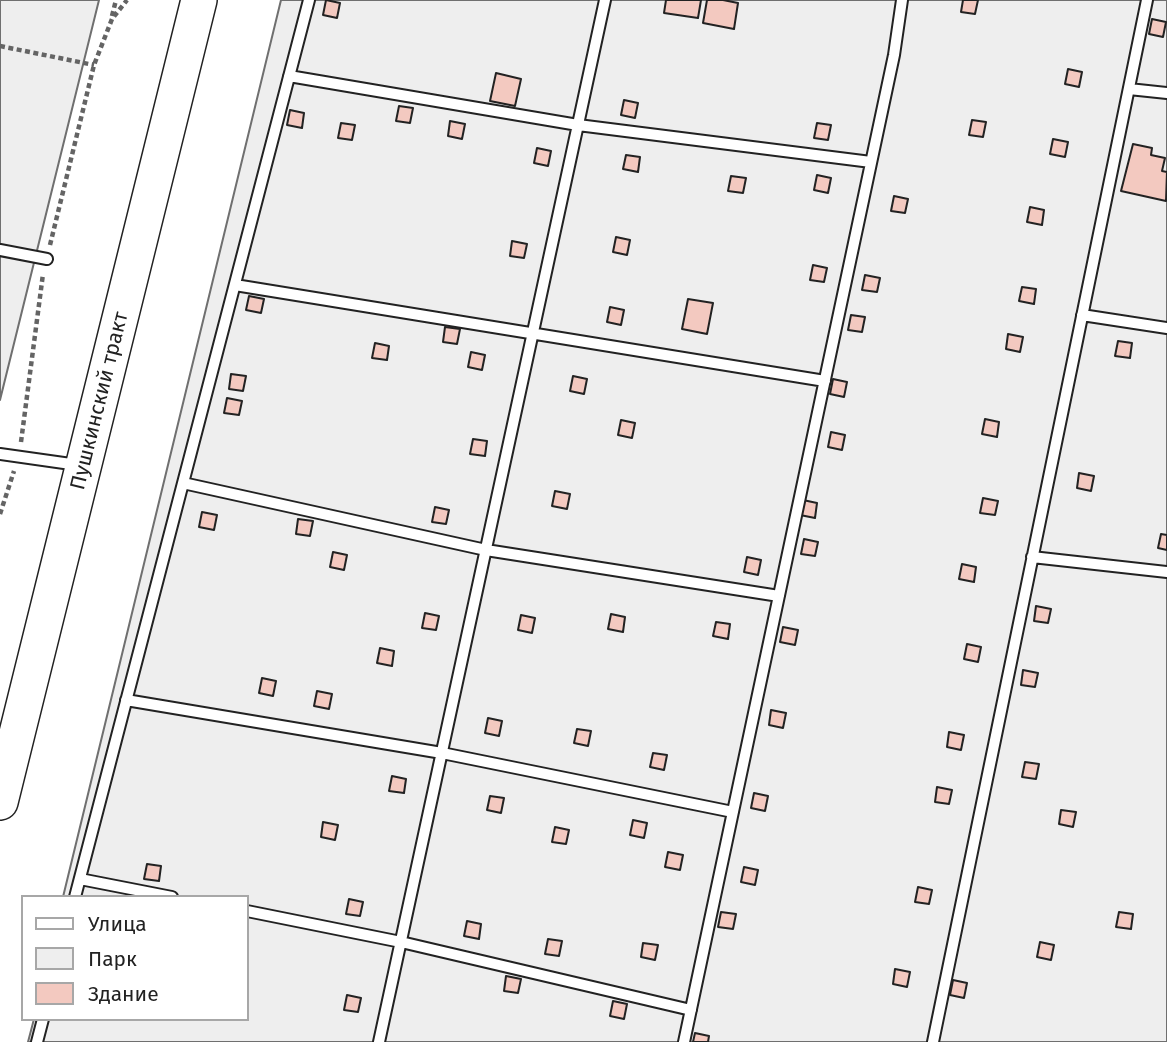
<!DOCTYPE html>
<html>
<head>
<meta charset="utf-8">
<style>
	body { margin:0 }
	#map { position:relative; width:1167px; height:1042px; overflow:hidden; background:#fff; font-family:"Fira Sans",sans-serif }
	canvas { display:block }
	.legend { position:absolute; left:21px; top:895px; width:228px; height:126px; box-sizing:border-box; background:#fff; border:2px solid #a7a7a7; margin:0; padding:9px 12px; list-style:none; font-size:21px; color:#222 }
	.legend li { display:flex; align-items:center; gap:14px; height:35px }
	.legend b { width:35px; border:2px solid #a7a7a7 }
</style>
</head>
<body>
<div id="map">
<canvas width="1167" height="1042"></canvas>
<ul class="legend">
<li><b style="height:9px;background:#fff"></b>Улица</li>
<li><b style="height:19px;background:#eee"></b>Парк</li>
<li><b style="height:19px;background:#f3c9c0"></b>Здание</li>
</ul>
</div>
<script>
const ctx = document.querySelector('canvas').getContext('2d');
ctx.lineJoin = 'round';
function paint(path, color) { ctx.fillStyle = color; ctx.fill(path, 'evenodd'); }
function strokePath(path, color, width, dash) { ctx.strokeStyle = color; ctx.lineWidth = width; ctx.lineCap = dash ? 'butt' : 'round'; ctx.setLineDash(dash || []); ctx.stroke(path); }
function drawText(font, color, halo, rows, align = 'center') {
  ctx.font = font + ' "Fira Sans",sans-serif'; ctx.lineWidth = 5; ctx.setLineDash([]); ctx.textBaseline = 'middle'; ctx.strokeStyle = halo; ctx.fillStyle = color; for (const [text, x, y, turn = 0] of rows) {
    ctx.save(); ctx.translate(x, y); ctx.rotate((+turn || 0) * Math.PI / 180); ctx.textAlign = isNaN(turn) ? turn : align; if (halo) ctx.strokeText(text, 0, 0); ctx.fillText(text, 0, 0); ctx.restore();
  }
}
const green = new Path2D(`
	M0,0H99L0,400Z
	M281,0H1167V1042H28L34,1019H247V897H63Z`);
const building = new Path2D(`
	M326,0L340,3L337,18L323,15Z
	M666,0H701L698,18L664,13Z
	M707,0H723L738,3L734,29L703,23Z
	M963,0H978L975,14L961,12Z
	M1152,19L1166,22L1163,37L1149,34Z
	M1068,69L1082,72L1079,87L1065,84Z
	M496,73L521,79L515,106L490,101Z
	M624,100L638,103L635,118L621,115Z
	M399,106L413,108L410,123L396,121Z
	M290,110L304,113L302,128L287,125Z
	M972,120L986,122L983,137L969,135Z
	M450,121L465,124L462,139L448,136Z
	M341,123L355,125L352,140L338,138Z
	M817,123L831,125L828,140L814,138Z
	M1053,139L1068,142L1065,157L1050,154Z
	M1133,144L1152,148L1151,155L1165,158L1162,171L1167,172L1166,201L1121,191Z
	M537,148L551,151L548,166L534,163Z
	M626,155L640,157L638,172L623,169Z
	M817,175L831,178L828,193L814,190Z
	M731,176L746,178L743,193L728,191Z
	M894,196L908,199L905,213L891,211Z
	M1030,207L1044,210L1042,225L1027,222Z
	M616,237L630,240L627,255L613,252Z
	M512,241L527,244L524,258L510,256Z
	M813,265L827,268L824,282L810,280Z
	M865,275L880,278L877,292L862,290Z
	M1022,287L1036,289L1034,304L1019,301Z
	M249,296L264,299L261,313L246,310Z
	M688,299L713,303L707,334L682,329Z
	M610,307L624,310L621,325L607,322Z
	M851,315L865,317L862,332L848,330Z
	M445,327L460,329L457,344L443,342Z
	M1008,334L1023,337L1020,352L1006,349Z
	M1118,341L1132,343L1130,358L1115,356Z
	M375,343L389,346L387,360L372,358Z
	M471,352L485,355L482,370L468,367Z
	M231,374L246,376L243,391L229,389Z
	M573,376L587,379L584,394L570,391Z
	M833,379L847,382L844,397L830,394Z
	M227,398L242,401L239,415L224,413Z
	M985,419L999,422L997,437L982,434Z
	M621,420L635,423L632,438L618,435Z
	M831,432L845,435L842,450L828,447Z
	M473,439L487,441L485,456L470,454Z
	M1079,473L1094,476L1091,491L1077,488Z
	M555,491L570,494L567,509L552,506Z
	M983,498L998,501L995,515L980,513Z
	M803,500L817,503L815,518L800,515Z
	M435,507L449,510L446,524L432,522Z
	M202,512L217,515L214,530L199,527Z
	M298,519L313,521L310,536L296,534Z
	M1161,534L1167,535V550L1158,548Z
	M804,539L818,542L815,556L801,554Z
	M333,552L347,555L344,570L330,567Z
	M747,557L761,560L758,575L744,572Z
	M962,564L976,567L974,582L959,579Z
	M1036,606L1051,609L1048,623L1034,621Z
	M425,613L439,616L436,630L422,628Z
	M611,614L625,617L623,632L608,629Z
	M521,615L535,618L532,633L518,630Z
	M716,622L730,624L728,639L713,636Z
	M783,627L798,630L795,645L780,642Z
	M967,644L981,647L978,662L964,659Z
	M380,648L394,651L392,666L377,663Z
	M1023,670L1038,673L1035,687L1021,685Z
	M262,678L276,681L273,696L259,693Z
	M317,691L332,694L329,709L314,706Z
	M771,710L786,713L783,728L769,725Z
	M488,718L502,721L499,736L485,733Z
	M577,729L591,731L588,746L574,743Z
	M949,732L964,735L961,750L947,747Z
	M653,753L667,755L664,770L650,767Z
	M1025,762L1039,764L1036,779L1022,777Z
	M392,776L406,779L404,793L389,791Z
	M937,787L952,790L949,804L935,802Z
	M754,793L768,796L765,811L751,808Z
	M490,796L504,798L501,813L487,810Z
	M1061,810L1076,812L1073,827L1059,824Z
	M633,820L647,823L644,838L630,835Z
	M323,822L338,825L335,840L321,837Z
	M555,827L569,830L566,844L552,842Z
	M668,852L683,855L680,870L665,867Z
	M147,864L161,866L159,881L144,879Z
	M744,867L758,870L755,885L741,882Z
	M918,887L932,890L929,904L915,902Z
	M349,899L363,902L360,916L346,914Z
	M721,912L736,914L733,929L718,927Z
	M1119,912L1133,914L1131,929L1116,927Z
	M467,921L481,924L479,939L464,936Z
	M548,939L562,941L559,956L545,954Z
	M1040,942L1054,945L1051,960L1037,957Z
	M643,943L658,945L655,960L641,957Z
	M895,969L910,972L907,987L893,984Z
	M506,976L521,979L518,993L504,991Z
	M953,980L967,983L964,998L950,995Z
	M347,995L361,998L358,1012L344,1010Z
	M613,1001L627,1004L624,1019L610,1016Z
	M695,1033L709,1036L708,1042H693Z`);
const path = new Path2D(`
	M112,16L116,0
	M0,46L94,65
	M50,245L94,65L112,19L127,0
	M21,442L43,274
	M0,514L14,471`);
const service = new Path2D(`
	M289,76L578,125L871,162
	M1129,89L1167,93
	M0,250L47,259
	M235,285L825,381
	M1082,315L1167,328
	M0,454L78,465
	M183,483L486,550L779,596
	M1032,557L1167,572
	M126,700L442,753L733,812
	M80,879L172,897
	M75,897L309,0
	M247,911L401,942L691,1010
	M37,1042L43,1019
	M379,1042L605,0
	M684,1042L894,55L902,0
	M933,1042L1147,0`);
const primary = new Path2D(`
	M0,802L199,0`);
const streetNames = [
	["Пушкинский тракт",100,401,-76]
];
paint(green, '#eee');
strokePath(green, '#6f6f6f', 2);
paint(building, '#f3c9c0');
strokePath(building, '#222', 2);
strokePath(service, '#222', 14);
strokePath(primary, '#222', 38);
strokePath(path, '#646464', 4.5, [5, 3.5]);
strokePath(service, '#fff', 10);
strokePath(primary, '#fff', 35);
drawText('21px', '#222', '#fff', streetNames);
</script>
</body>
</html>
